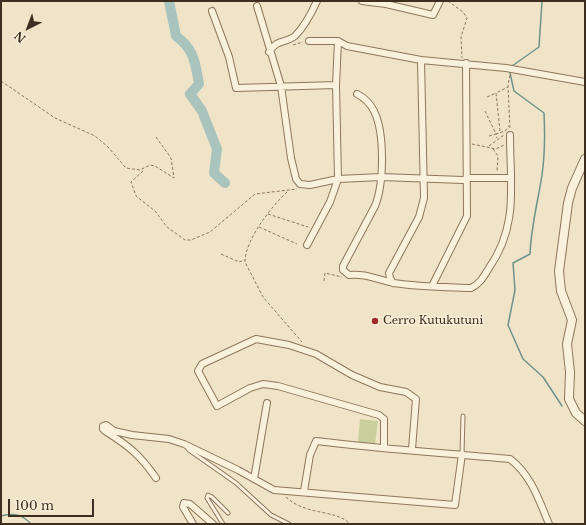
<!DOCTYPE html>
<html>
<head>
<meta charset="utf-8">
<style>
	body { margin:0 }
	#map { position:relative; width:586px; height:525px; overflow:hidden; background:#f0e4c8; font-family:"Libre Baskerville",serif }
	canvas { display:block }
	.frame { position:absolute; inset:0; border:2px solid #3d2e20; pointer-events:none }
	.north { position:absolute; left:8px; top:8px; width:40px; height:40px; -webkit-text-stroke:3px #f7eed8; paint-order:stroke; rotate:222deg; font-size:11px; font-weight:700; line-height:16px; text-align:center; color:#3d2e20 }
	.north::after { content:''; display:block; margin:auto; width:14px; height:18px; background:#3d2e20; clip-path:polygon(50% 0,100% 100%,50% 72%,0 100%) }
	.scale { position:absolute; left:8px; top:499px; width:86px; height:18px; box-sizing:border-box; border:2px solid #3d2e20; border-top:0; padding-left:5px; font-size:12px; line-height:14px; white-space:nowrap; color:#3d2e20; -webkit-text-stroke:3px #f7eed8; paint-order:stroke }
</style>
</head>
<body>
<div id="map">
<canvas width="586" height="525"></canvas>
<div class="frame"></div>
<div class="north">N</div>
<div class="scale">100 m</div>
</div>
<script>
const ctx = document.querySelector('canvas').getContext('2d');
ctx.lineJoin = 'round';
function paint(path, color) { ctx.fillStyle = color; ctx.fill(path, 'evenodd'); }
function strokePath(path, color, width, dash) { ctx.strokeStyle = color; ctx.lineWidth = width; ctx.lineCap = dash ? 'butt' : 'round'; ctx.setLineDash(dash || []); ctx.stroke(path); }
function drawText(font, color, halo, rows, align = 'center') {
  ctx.font = font + ' "Libre Baskerville",serif'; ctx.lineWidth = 3; ctx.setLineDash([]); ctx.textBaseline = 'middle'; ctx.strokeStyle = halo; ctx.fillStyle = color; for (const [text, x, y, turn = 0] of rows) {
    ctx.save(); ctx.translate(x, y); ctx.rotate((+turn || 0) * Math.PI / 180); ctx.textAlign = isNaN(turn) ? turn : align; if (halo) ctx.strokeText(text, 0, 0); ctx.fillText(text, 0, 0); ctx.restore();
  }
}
const green = new Path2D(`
	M360,419L378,421L375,444L358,443Z`);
const stream = new Path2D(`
	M512,66L539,47L542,1
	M510,73L514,91L544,113C545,133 545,154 542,175C538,201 531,227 530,254L513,263L515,290L508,325L523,359L543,377L562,406
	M1,516C14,513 22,514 31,524`);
const river = new Path2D(`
	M169,1L176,36C195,50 195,63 199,84L190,94L202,111L217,149L214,173L225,183`);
const path = new Path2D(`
	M448,1L463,12L467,18L461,37L462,58
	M293,45L303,42
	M510,75L508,85L510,130
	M1,81L55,118L95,136L108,147L126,168L140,170L150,165L155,166L174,178L171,158L156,137
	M487,97L496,93
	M485,111L496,134L505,131L509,126
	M500,131L496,93L508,87
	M489,136L496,134L497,138
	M472,144L496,149L504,145
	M489,146L504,135
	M493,149L498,156L497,171
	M143,171L131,182L136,196L155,211L167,227L185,240H191L210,232L255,194L297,189
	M287,192C271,207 245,240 245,262L263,297L302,342
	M268,214L308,227
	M259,227L297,244
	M221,254L239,262L245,260
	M324,281L325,273L342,277
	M286,497C306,516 336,509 350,524`);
const service = new Path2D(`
	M186,446L189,450L236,483L271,515L289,524
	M462,454L463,416
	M223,524L207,498L208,495L212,497L228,513`);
const minor = new Path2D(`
	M362,1L386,4L433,15L440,1
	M257,6L281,86L291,158L296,179L300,184L310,185L338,179L381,177L463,180L468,178H511
	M212,11L229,57L236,88L336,85
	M309,41H338L347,46L421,60L506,68L585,82
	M269,52C278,38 285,44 295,36C304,27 312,12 317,1
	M357,94C365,98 370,103 374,111C385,133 384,184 375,206L343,266V270L349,275C365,273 378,280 394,283C419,287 445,287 471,288C480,284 484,276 489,268C519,225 510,184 510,135
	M307,245L330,202L338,179L336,85L338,41
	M393,283L390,278L389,273L419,217L424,198L421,60
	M432,286L467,216L466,63
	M384,448V419L379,415L278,386L263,384L250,388L217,406L198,371L202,364L256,339L289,345L316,354L352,375L380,387L406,392L416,399L412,449
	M156,478C140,455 129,446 105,431L103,429V426L106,425L114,431L132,435L169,439L184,444L238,470L274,490L455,505L462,454
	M254,479L267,403
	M304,491L310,455L316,441C380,449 445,453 510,459C531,475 539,500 549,524
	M193,524L183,507L184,503L190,504L213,524`);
const tertiary = new Path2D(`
	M585,159L572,188L568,203L559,271L561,291L572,320L567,344L570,372L569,399L576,413L585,421`);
const markers = [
	[375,321,4,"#9e2a2b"]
];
const poiNames = [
	["Cerro Kutukutuni",383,321]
];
paint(green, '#c9cf9b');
strokePath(stream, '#6f938a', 1.5);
strokePath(river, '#a9c4bc', 10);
strokePath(service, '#8d765c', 5);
strokePath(minor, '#8d765c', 8);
strokePath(tertiary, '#8d765c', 10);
strokePath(path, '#8d765c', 1, [3, 2]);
strokePath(service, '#faf1dc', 3);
strokePath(minor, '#faf1dc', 6);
strokePath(tertiary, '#faf1dc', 8);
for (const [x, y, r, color] of markers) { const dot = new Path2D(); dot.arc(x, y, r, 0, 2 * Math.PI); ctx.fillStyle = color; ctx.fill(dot); strokePath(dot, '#f7eed8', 1.5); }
drawText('11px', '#3d2e20', '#f7eed8', poiNames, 'left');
</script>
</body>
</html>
